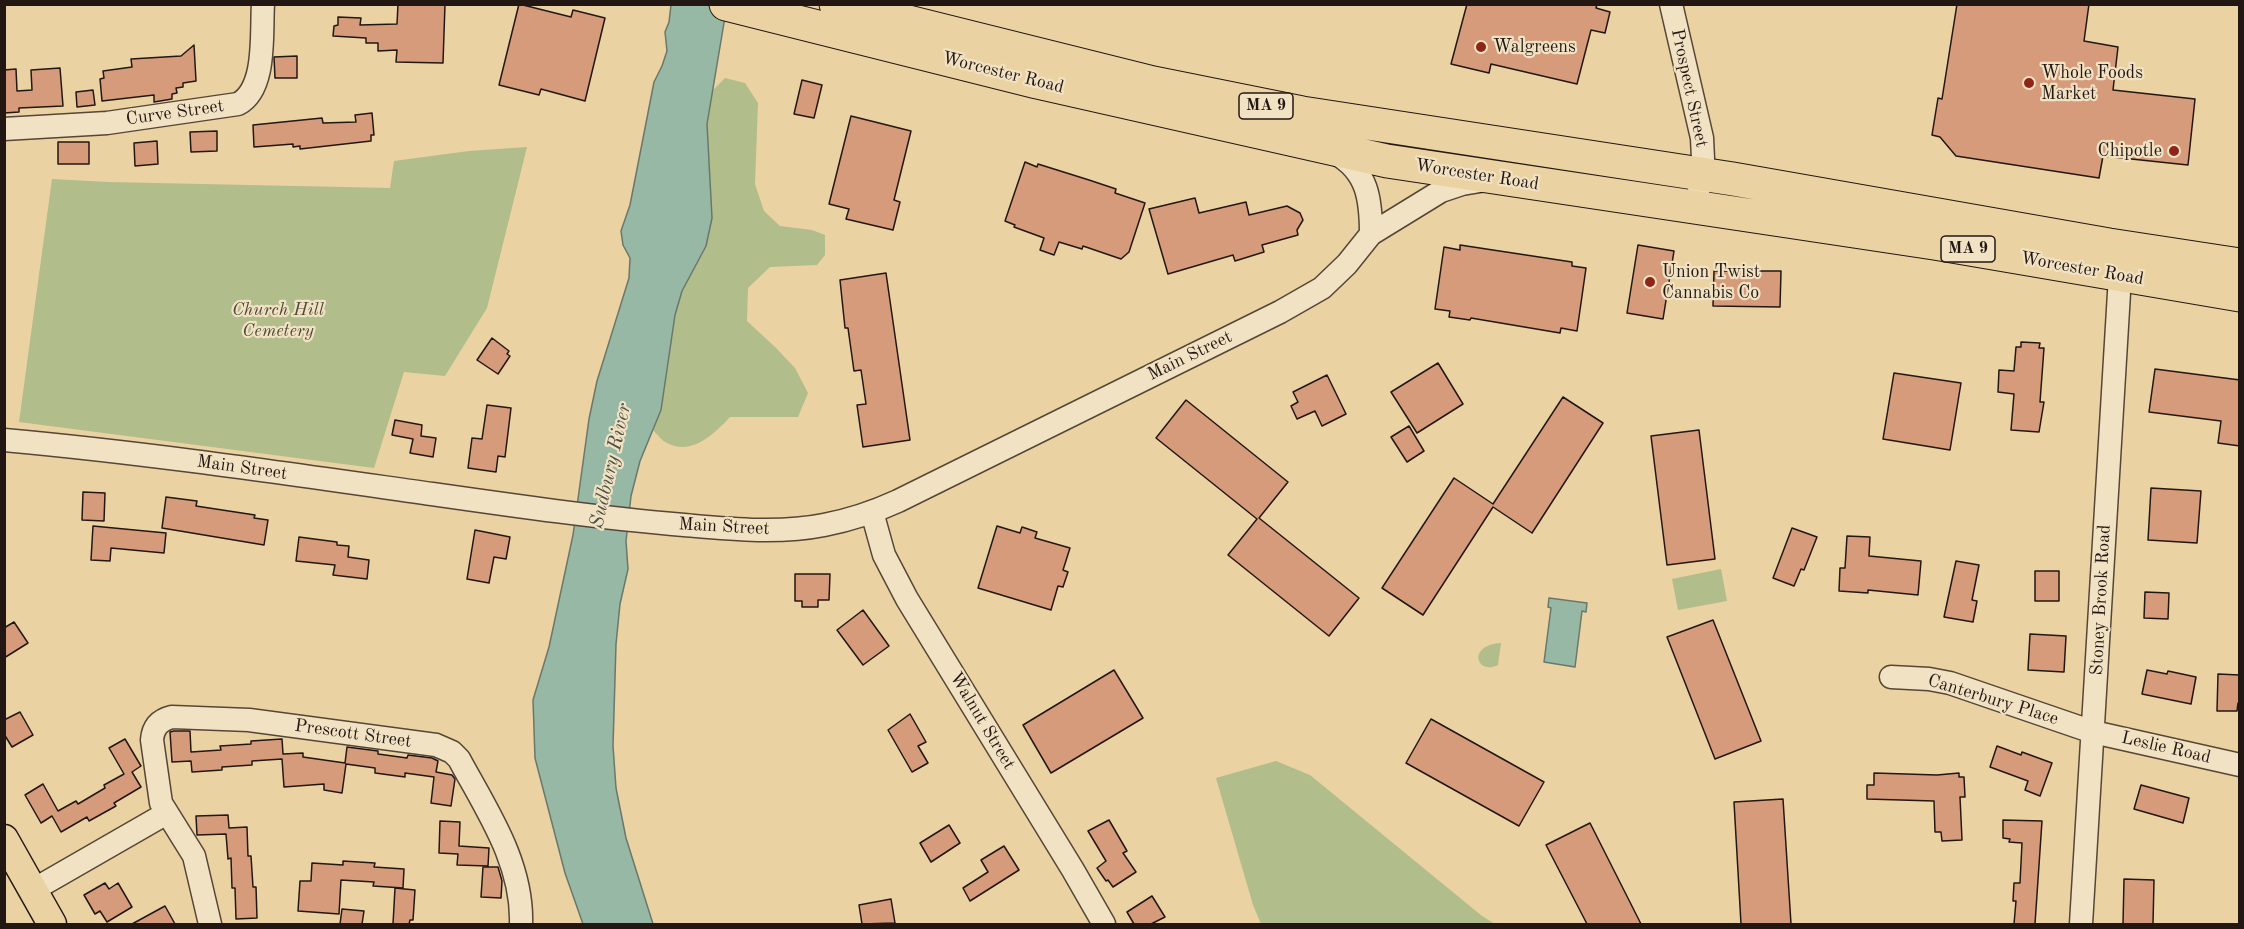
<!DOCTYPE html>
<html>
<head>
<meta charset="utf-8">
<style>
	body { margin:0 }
	#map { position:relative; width:2244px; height:929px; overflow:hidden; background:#ead2a2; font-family:"Old Standard TT",serif }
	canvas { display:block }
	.frame { position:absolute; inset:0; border:6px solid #231713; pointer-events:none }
</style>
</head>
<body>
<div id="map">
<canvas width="2244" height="929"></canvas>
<div class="frame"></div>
</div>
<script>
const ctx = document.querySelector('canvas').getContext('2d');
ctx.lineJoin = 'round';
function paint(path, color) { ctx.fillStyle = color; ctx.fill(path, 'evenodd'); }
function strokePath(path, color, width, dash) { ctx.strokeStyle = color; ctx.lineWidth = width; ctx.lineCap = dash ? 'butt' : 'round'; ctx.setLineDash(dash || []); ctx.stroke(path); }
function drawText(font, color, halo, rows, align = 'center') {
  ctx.font = font + ' "Old Standard TT",serif'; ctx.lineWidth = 4.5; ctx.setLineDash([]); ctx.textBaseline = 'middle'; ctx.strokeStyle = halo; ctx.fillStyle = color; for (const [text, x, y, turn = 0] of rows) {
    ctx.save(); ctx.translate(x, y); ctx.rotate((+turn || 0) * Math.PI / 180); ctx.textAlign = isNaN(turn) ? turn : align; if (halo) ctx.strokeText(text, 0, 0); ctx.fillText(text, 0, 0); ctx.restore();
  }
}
const green = new Path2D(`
	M725,78L745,83L758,103L755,184L764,211L780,226L812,230L825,235V255L817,265L770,267L748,288L747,321L775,347L795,368L808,393L798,417H730C714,434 692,456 667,443C662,441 657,434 653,430L661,410L675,315L682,291L706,246L711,194L707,124L711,92Z
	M527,147L487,308L445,376L404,372L374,468L19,422L52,179L108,182L390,188L394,161L469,151Z
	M1721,569L1727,601L1678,610L1672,579Z
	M1501,643L1498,665C1477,676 1466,645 1501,643Z
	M1276,761L1310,775L1482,916L1495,924H1261L1253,905L1216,778Z`);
const water = new Path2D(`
	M671,5H727L707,124L712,218L706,246L682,291L675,315L661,410L640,461L631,496L626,541L628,569L620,604L616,644L613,746L616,788L626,838L653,924H583L565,873L535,758L533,700L549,647L573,535L589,419L597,381L629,278L630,258L623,245L621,231L630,205L654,82L662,66L667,51L665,32L669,22Z
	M1549,598L1587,603L1586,612L1582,611L1575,667L1544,662L1551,608L1548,607Z`);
const building = new Path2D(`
	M398,4H445L443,63L396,62L397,50L378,51V43H366V38L333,36L334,26L338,25V17L361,18L360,25L397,24Z
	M519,4L571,17L573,10L605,18L585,101L541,89L539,95L499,85Z
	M1467,4H1597L1596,8L1610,12L1605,33L1591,30L1577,84L1491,64L1489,73L1451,64Z
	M1957,4H2089L2084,41L2118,47L2113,90L2195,99L2188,165L2103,156L2099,178L1956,156L1940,137L1932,135L1938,98L1942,99Z
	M194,45L196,81L183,83V87L176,88L177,93L172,94V99L154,102V95L102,101L100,79L104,78L103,71L132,67L131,59L181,56Z
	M297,56V78H275L274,57Z
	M60,68L63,106L19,108V112L4,113V70L16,69L17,91L32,90L31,70Z
	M802,80L822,85L814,118L794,114Z
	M93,90L95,105L77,107L76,92Z
	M372,113L374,135H371V141L300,149V146L293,147V144L254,147L253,125L322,118L323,123L356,122L355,115Z
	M851,116L911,131L894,200L900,202L893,230L846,219L849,209L829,204Z
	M217,131V151L191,152L190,132Z
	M157,141L158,164L135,166L134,143Z
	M58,142H89V164H58Z
	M1025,162L1037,167L1038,164L1089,180L1116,189L1115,193L1145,203L1129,252L1121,259L1083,246L1082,249L1059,242L1054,255L1040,250L1044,238L1014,227L1015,225L1005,221Z
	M1195,198L1199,213L1246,202L1249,215L1287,206L1300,213L1303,220L1297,230L1298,235L1262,245L1264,252L1235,261L1233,255L1168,274L1149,209Z
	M1460,245L1572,262V266L1586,268L1577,331L1561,328L1560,333L1471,318L1470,320L1449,317L1450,311L1435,309L1444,247L1460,250Z
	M1638,245L1674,251L1663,319L1627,313Z
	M1714,271H1781L1780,307L1713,306Z
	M886,273L910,440L863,447L857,405L866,404L861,370L854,371L848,328H845L840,280Z
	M492,338L509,351L507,354L510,356L498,374L477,360Z
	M2021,342L2040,343L2039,348H2044L2040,402H2044L2039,432L2011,430L2014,394L1998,392L1999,370L2014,371L2016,347H2021Z
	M1438,363L1463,404L1417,433L1391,392Z
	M2155,369L2240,380V446L2218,443L2221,421L2149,412Z
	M1894,373L1961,383L1950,450L1883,439Z
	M1327,375L1346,414L1322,426L1315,411L1297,419L1291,406L1298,402L1293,392Z
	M1563,397L1603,423L1532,533L1493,507L1423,615L1382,588L1454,478L1493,504Z
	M1186,400L1288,482L1259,518L1359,598L1329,636L1228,555L1257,519L1156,438Z
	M487,405L511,408L505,457L498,456L496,472L468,468L472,438L482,439Z
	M395,420L422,425L421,436L436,438L433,457L410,453L413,439L392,435Z
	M1409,426L1424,451L1407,462L1391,437Z
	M1699,430L1715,559L1667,565L1651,436Z
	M2151,488L2201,491L2197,543L2148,540Z
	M83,492L105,493L104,521L82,520Z
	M166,497L197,501L196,506L255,515L254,518L268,520L264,545L162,528Z
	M93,526L166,533L164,553L111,548L110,561L91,560Z
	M997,526L1020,533L1022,527L1037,532L1035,538L1070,548L1063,570L1068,572L1063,587L1058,586L1051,610L978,588Z
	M1792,528L1817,537L1804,570L1801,569L1794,586L1773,578Z
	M475,530L510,537L506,559L494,557L489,583L467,579Z
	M1847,536L1870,537L1869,556L1921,561L1918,595L1868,590V593L1839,591L1840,568H1845Z
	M299,537L337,542V545L349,546L348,557L369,560L367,579L333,575L335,565L296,561Z
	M1956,561L1979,565L1972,600L1977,601L1973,622L1944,617Z
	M2035,571H2059V601H2035Z
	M795,574H830L829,600H818V607H802V601H795Z
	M2145,592L2169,593L2168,619L2144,618Z
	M863,610L889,646L863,665L837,630Z
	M1713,620L1761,741L1715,759L1667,637Z
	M14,622L28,643L4,658V628Z
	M2030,634L2066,636L2064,672L2028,670Z
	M1114,670L1143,718L1051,773L1023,725Z
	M2147,670L2167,674L2168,671L2196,677L2191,704L2142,694Z
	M2218,674L2240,675V704L2238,703L2237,711H2217Z
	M20,712L33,735L12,747L4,734V720Z
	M910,714L926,742L918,746L928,763L912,772L888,730Z
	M1431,719L1544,782L1519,826L1406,763Z
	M174,731H190L191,752L221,750L220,746L251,744V741L282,739L283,754L303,753V757L345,763L347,747L378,751V754L407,758L408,755L432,758L438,761L436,772L452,775L455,779L451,806L431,803L434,777L405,773V777L375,773V768L346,764L342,793L324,790V784L284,787L282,759L252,761V765L222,767V770L192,772L191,761L172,762L170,732Z
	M125,739L141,766L132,772L141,787L114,803L116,806L89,821L87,817L61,832L52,816L41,823L25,795L43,784L58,811L76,801L78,804L105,788L104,785L124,774L109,748Z
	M1997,746L2021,755L2022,752L2052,763L2040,796L2025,790L2028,781L1990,767Z
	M1874,773L1937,775L1959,773V777H1964L1965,797H1960L1962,840L1942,841L1941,832H1935L1934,801L1867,799V785H1874Z
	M2141,785L2189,798L2183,823L2134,809Z
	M1783,799L1791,924H1741L1734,802Z
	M228,815L229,828L247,827L248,856H251L253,887H256L257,918L236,919L235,888H232L231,858L228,859L226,834L197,835L196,816Z
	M1109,820L1127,851L1123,853L1136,872L1113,887L1108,880L1106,881L1097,868L1106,861L1088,831Z
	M2003,820L2042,821L2035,924H2014L2016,901H2013L2014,883H2020L2022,843L2009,842L2010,839L2003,838Z
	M440,821L460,822L459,846L489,848L488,866L457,865L458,854L439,853Z
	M1590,823L1641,924H1587L1546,845Z
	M949,825L960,843L931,862L920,843Z
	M1004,846L1019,870L970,901L963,888L988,872L981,860Z
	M343,861L375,863L374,867L404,869L403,888L373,886L374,882L341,880L339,914L298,911L300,881H311L312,863L343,865Z
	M483,867H498L502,881L501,898L481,897Z
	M2124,879L2154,880L2153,924H2123Z
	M105,883L109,889L118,883L132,907L107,922L100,911L95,914L84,895Z
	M395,888L415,890L413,920H410L409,924H393Z
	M1152,896L1165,917L1151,924H1134L1127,912Z
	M891,899L895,923L862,924L859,905Z
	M165,906L175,924H132Z
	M342,909L364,911L362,924H340Z`);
const minor = new Path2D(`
	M1671,4L1702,138L1703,159L1699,188
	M4,129L107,123L238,104C267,89 261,33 263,4
	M1335,153C1368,171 1371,200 1371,234
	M4,440C148,453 290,474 432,494C516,506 600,518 684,525C730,529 779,534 824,525C850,520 874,512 898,501L1280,312L1322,288L1347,264L1371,234L1441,191L1462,184L1480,181
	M872,512L884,555L907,599L1073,870L1104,924
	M1891,677L1929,679L1950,683L2093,732L2240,765
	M33,890L167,813
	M210,924L194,856L161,803L152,740C153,727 160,720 172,717L249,720L436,745L452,752L459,759C487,811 523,863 521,924
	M2081,924L2120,276`);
const major = new Path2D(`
	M4,839L52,924`);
const highway = new Path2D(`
	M726,4L1037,82L1387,161L1934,243L2240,295
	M836,4L1153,83L1302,113L1733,179L2109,245L2240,265`);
const markers = [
	[1481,47,6,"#8f2418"],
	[2029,83,6,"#8f2418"],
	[2174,151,6,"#8f2418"],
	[1650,282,6,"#8f2418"]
];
const shields = [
	[1266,106,54],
	[1968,249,54]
];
const shieldNames = [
	["MA 9",1266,106],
	["MA 9",1968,249]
];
const poiNames = [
	["Walgreens",1493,47],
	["Whole Foods",2041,73],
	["Market",2041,94],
	["Chipotle",2162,151,"right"],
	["Union Twist",1662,272],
	["Cannabis Co",1662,293]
];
const streetNames = [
	["Worcester Road",1003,73,14],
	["Prospect Street",1689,88,78],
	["Curve Street",175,113,-8],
	["Worcester Road",1477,175,9],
	["Worcester Road",2082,269,10],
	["Main Street",1190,356,-26],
	["Main Street",242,468,8],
	["Main Street",724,527,3],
	["Stoney Brook Road",2101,600,-87],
	["Canterbury Place",1993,700,17],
	["Walnut Street",982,721,59],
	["Prescott Street",353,734,8],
	["Leslie Road",2166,748,13]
];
const parkNames = [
	["Church Hill",278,310],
	["Cemetery",278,331]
];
const waterNames = [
	["Sudbury River",611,466,-77]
];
paint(green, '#b1bd8a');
paint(water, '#98b8a6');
strokePath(water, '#69786b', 1.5);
paint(building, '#d59b7b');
strokePath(building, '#231713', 1.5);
strokePath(minor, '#554637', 25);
strokePath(major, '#231713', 31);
strokePath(highway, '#231713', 35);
strokePath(minor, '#f1e2c3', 22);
strokePath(major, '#ead2a2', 28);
strokePath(highway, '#ead2a2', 33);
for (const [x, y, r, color] of markers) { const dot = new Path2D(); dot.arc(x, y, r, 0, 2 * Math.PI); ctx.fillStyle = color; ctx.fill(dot); strokePath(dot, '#f1e2c3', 2); }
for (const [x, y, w] of shields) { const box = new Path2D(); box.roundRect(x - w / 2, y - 13, w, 26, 4.5); ctx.fillStyle = '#f1e2c3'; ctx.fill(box); strokePath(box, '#231713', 1.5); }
drawText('bold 16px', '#231713', null, shieldNames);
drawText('18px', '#231713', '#f1e2c3', poiNames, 'left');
drawText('18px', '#231713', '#f1e2c3', streetNames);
drawText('italic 18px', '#4e4937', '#f1e2c3', parkNames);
drawText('italic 20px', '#4c4f46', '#f1e2c3', waterNames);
</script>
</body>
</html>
